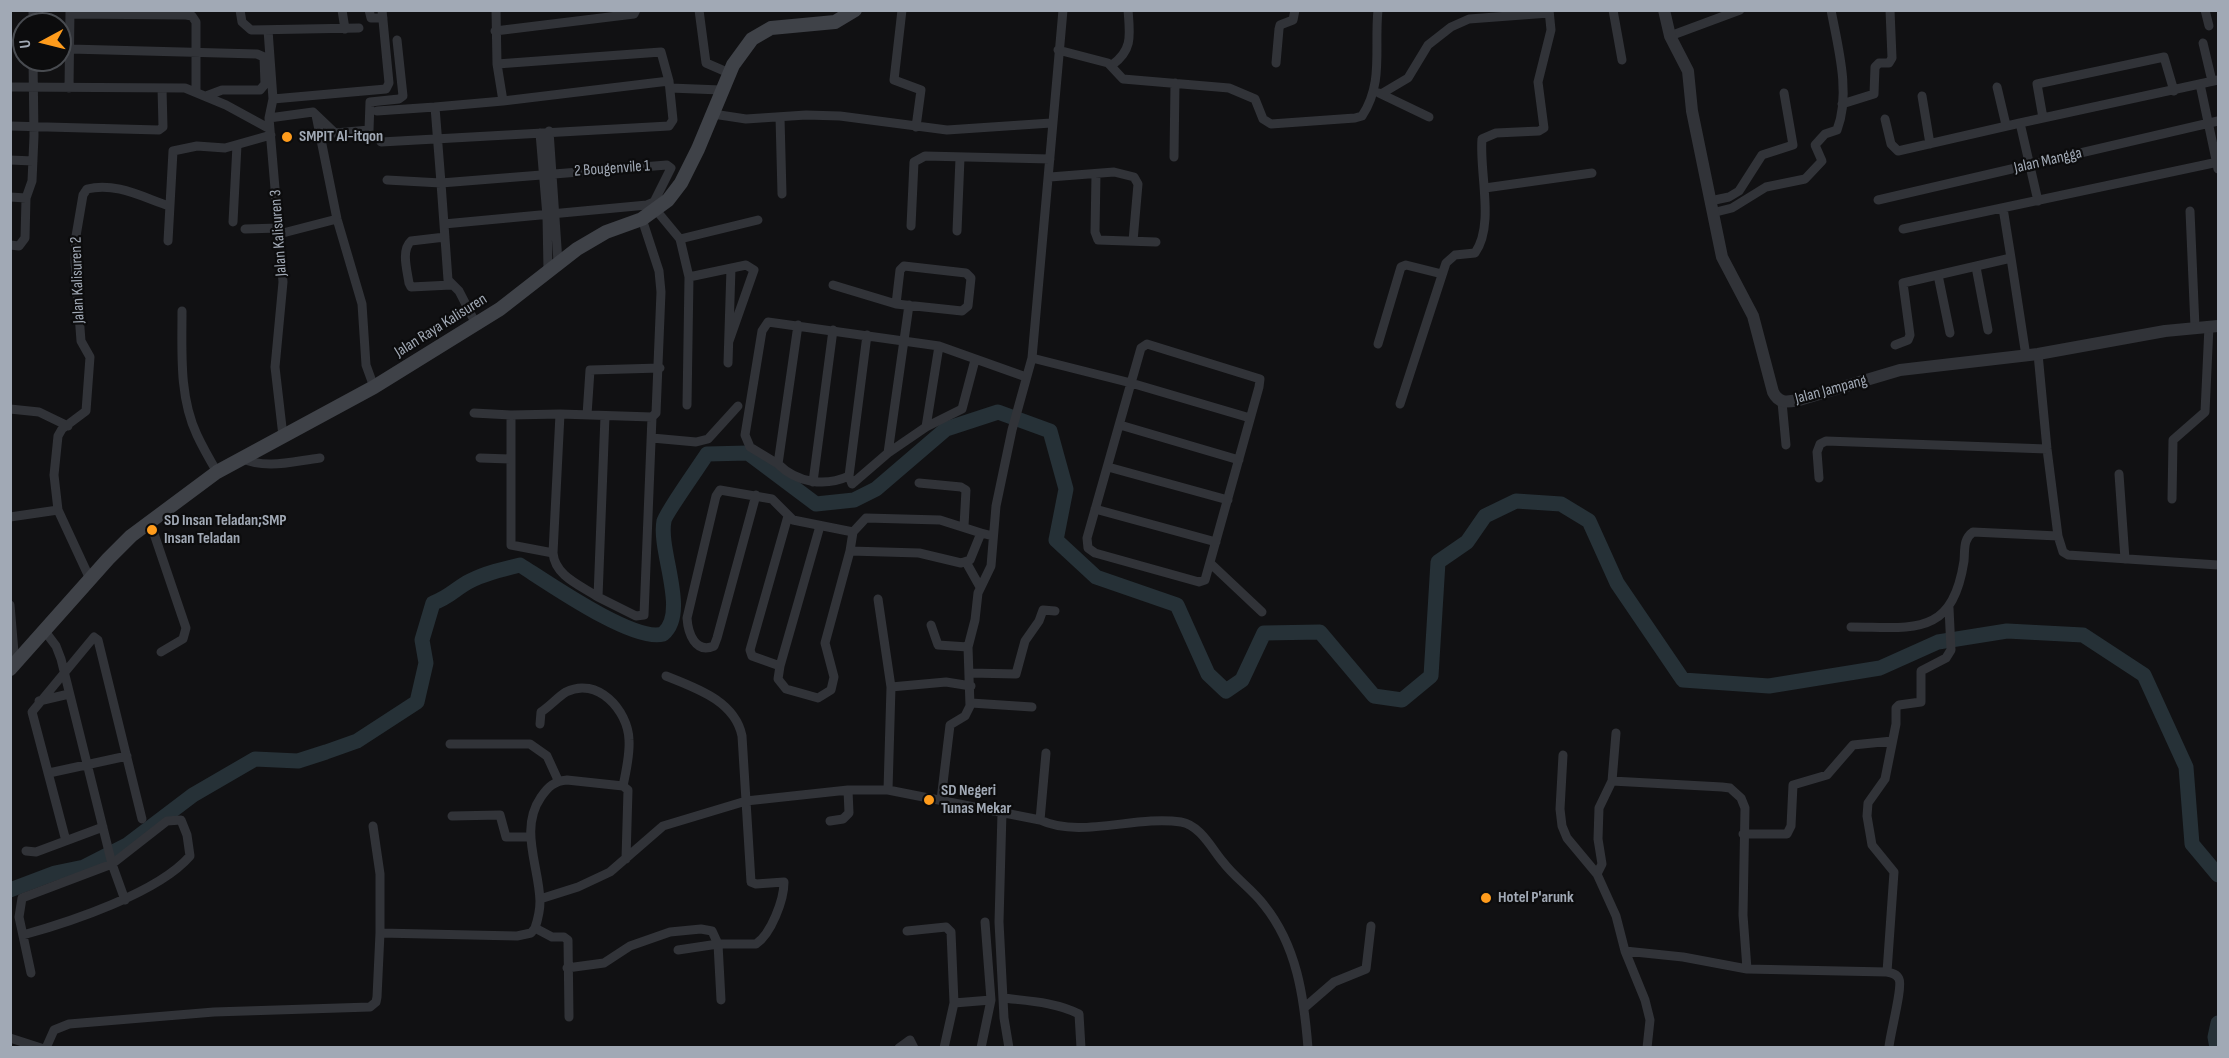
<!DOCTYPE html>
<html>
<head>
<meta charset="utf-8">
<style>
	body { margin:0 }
	#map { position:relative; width:2229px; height:1058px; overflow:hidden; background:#111113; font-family:"Sofia Sans Condensed",sans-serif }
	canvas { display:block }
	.frame { position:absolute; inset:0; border:12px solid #a1a9b5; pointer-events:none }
	.north { position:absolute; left:12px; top:12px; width:60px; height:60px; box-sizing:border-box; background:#0c0c0d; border:2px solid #484b50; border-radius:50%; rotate:263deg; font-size:16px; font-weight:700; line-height:24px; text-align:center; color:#a1a9b5 }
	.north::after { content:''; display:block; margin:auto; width:21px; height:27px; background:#ff9c1c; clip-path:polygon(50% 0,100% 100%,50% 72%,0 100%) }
</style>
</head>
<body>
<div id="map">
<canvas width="2229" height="1058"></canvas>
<div class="frame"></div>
<div class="north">U</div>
</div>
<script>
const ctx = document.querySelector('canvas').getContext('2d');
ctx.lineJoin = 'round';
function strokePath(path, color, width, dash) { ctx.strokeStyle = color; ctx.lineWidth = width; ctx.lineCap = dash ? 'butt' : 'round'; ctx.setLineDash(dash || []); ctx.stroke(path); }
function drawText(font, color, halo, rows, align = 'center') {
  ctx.font = font + ' "Sofia Sans Condensed",sans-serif'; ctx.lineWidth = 4.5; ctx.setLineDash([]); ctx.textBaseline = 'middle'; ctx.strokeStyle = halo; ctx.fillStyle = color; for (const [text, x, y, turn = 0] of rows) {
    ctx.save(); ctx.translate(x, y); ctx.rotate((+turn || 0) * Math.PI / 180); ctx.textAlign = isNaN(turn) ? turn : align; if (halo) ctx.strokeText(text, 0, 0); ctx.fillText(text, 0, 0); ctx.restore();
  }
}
const river = new Path2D(`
	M10,890L55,873L84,867L127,845L193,795L255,759L298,761L326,752L357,741L417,702L426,663L422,640L433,603C450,597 456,588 470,581C486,573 503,569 520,565C547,582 634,643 663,634C689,612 658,551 664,521C665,514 700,465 707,454L748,453L816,504L854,500L876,489L946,429L998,412L1050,431L1066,489L1056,540L1096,577L1177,605L1208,674L1226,691L1242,680L1264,633L1320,632L1374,696L1402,700L1431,676L1438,562L1467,542L1485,516L1516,501L1561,504L1589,521L1617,583L1683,680L1769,686L1880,668L1938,642L2007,631L2083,635L2144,675L2186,767L2192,844L2218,875
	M2217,1048L2215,1037L2218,1023`);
const minor = new Path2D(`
	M186,10V15L192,16L196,22V91
	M240,10L242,22L251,30L359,28
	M342,10L345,29
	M369,10L371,18H383
	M699,10L706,63L729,73
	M902,10L894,80L921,90L916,127
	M1613,10L1622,60
	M2205,10L2209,26
	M70,14L186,15
	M33,24V10
	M268,30L273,99L269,118L283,282L275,367L283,436
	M495,31L634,14L636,10
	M1670,36L1740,10
	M2203,43L2212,81
	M70,49L257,54L264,57L265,84L260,90H222L206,96
	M1058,50L1108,63L1123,79L1229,88L1255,99L1263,119L1271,124L1355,118L1362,116C1384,83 1374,48 1378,10
	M1276,63L1279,29L1280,25L1293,20L1295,10
	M1112,65C1133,50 1130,35 1128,10
	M2200,84L2218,169
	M10,87L185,88L226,105L270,129
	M1997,87L2006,125
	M69,88L70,10
	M670,88L721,90
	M1379,93L1429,117
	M1381,94L1408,78L1428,45L1451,27L1469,19L1549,13
	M1922,96L1930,144
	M273,99L386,89L389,83L382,10
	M503,101L669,81
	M1842,104L1874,94L1875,67L1879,63H1889L1892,58L1890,10
	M377,111L435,107
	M713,114L746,119L806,115L840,116L947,130L1051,123
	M316,115L337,219L362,304L366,365L374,387
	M780,117L782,194
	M269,118L313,112L335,133L369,130L370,102L399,99L403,96L397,40
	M2043,118L2037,84L2164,57L2174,91
	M1885,119L1891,144L1898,151L2020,123L2038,201
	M2020,123L2218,80
	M10,126L159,130L163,127L162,88
	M549,131L558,262
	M540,133L547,216L548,271
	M381,142L669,126L673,120L669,81L661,52L497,64
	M1174,157L1175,83
	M10,160L33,161
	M1096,174L1095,232L1098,240L1156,242
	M1050,177L1114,172L1134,177L1138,184L1133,241
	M387,180L441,183L435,107L503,101L497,64L496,10
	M1485,188L1592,173
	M10,197L26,198
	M1878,200L2218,121
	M1710,201L1729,197L1739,191L1762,155L1793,145L1784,93
	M656,210L680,239L689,277L687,405
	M2190,211L2195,327
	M1712,213L1732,208L1766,187L1805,179L1822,161L1815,145L1825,134L1837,130C1851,94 1838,47 1831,10
	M233,222L237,145
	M444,224L647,205L654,202L671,168L667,165L441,183L448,280L459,291L476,324
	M911,226L914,162L925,156L1050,159
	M245,229L279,228
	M1903,229L2218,162
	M957,231L960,158
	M279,234L337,219
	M445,237L411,241C401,250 407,270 409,283L411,287L451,285
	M680,239L758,220
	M168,241L173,151L197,146L225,148L271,135
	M10,245L19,246L25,238L26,198L32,181L34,136L33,60
	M2011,258L2026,356
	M1976,267L1988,330
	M1938,275L1950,333
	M689,277L746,265L754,270L729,341
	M833,285L896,304L962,311L968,306L971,278L966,273L904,266L900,270L896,304
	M182,311C182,352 179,397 197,435C203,448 210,460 217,472
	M798,325L778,464C797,483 825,487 849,476
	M867,335L849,476L852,484L888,453L926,427L962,409L975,360
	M1378,344L1401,267L1406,265L1442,274
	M1895,345L1908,340L1910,335L1903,283L2011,258L2003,208
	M2038,354L2047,449L2058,536L2063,552L2068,555L2218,565
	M1032,358L1131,383L1087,538L1088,548L1095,553L1199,582L1205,580L1259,387L1260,379L1147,344L1141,348L1131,383L1250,418
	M728,363L731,268
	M1782,402L1786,445
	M1400,404L1446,263L1455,255L1475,253C1495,225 1479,172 1482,139L1496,133L1539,131L1544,128L1538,82L1551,30L1549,10
	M10,409L39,412L68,426
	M474,413L511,415V545L553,553L560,414L652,417L656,413L661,292L659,271L642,219
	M511,415L560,414
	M587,415L590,370L660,368
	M1120,425L1239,460
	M926,427L939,346
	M652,438L696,442L708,439L738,406
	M888,453L909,305
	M241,458C266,470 294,461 320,458
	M480,458L510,459
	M778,464L750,447L745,435L762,331L768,322L939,346L1026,377
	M1108,467L1228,500
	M2119,474L2125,559
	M1819,478L1817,452L1820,444L1826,441L2047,449
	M813,482L833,330
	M919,483L961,487L966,490L964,526
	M756,495L717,638L714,646C695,654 688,633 687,618L716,496L720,490L772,499L793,520L853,532L850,551L919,553L961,563L970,560L981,533L993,536
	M2172,499L2173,440L2205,412L2209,326
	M1095,509L1216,542
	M10,517L58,510
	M150,522L186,628L183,639L161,652
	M820,526L780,666L778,679L786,689L818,698L831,690L834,677L825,643L850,551
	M853,532L866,518L940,520L981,533
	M553,553C555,576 580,585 598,597L605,416
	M966,562L980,587
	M1210,563L1262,612
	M90,579L58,510L54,475L58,436L62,429L86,411L90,357L81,341L75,262L76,236L83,195L87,189C116,182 142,197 169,206
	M598,597L636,616L644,615L652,417
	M878,599L891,687L888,790
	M10,605L15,664
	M931,625L938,645L968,647
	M1851,627C1913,627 1952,638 1964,561C1965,550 1963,539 1973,532L2058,536
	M44,630L56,646L61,659L112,864L125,900
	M780,666L752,656L750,650L788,516
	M970,673L1016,674L1025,641L1039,621L1043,610L1055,611
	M891,687L946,682L971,686
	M39,701L69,694
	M971,703L1032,707
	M540,724L541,712C550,706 559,696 566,692C597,676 628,710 629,740C630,755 626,771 623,786
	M450,744H530L547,756L558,780
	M1563,755L1560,809L1562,826L1567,838L1597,874L1616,916L1625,951L1645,1000L1650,1020L1647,1048
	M49,773L127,756
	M1612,781L1722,787L1730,788L1741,798L1745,808L1743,915L1747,969L1887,972C1892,973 1897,974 1899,979C1903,987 1890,1034 1889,1047
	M941,800L950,725L965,716L970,706L968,647L975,620L978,593L991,566L996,506L1012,430L1032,358L1063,10
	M1002,812L999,922L1004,1018L1009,1048
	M452,816L500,815L506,837H531
	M1040,820L1046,753
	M830,821L843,819L849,813L848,790
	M373,826L380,874V933
	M1743,834H1787L1791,826L1793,785L1827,775L1853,745L1892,741
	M66,841L32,712L94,637L98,640L142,819
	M26,851L36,852L103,827
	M1597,874L1602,864L1598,839L1599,808L1612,781L1616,733
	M540,899L578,887L610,872L663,826L746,801L848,790H888L1040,820C1081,839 1135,815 1181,822C1200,825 1212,849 1223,862C1235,878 1252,889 1264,905C1297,946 1304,997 1308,1048
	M907,931L946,927L951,932L954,1003L944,1048
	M23,935C70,922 158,893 190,856L187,835L181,820L167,821L112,864L22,898L19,917L31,973
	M678,950L718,944L721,1000
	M1625,951L1683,957L1747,969
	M567,968L604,963L630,946L670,932L701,929L712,931L718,944H756C771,934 784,900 784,882L756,884L751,882L742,736C735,701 696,688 666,676
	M1887,972L1894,872L1872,845L1867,816L1868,803L1885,779L1896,724V708L1899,705L1921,702V671L1946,658L1951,650L1949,608
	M1003,998C1028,1001 1056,1002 1079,1014L1081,1048
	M954,1003L991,1000
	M1304,1008L1334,982L1366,969L1371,926
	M569,1017L568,940L564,937H552L535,928C538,919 540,910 540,901C539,866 519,829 541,797C548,787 554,781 567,780L623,786L628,790L626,859
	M10,1038L41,1048
	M46,1048L54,1030L69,1024L214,1012L370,1007L376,1002L377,997L380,933L517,936L531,933L535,928
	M899,1048L910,1040L914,1048
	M981,1048L991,1000L985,922`);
const tertiary = new Path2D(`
	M1664,10L1670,36L1688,71L1692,111L1722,257L1753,316L1773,392C1779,404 1787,402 1799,400L1900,370L2038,354L2165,331L2218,326`);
const secondary = new Path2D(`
	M10,669L108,559L131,536L217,472L374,387L500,309L577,249L606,232L642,219L668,200L681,183L698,149L733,65L752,39L771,28L835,22L855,10`);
const markers = [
	[287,137,6,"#ff9c1c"],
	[152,530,6,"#ff9c1c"],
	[929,800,6,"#ff9c1c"],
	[1486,898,6,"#ff9c1c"]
];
const poiNames = [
	["SMPIT Al-itqon",299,137],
	["SD Insan Teladan;SMP",164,521],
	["Insan Teladan",164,539],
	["SD Negeri",941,791],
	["Tunas Mekar",941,809],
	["Hotel P'arunk",1498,898]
];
const streetNames = [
	["Jalan Mangga",2048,161,-13],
	["2 Bougenvile 1",612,169,-4],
	["Jalan Kalisuren 3",279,233,-94],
	["Jalan Kalisuren 2",78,280,-92],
	["Jalan Raya Kalisuren",441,326,-32],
	["Jalan Jampang",1831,390,-15]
];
strokePath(river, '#263137', 15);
strokePath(minor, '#313338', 9);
strokePath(tertiary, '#313338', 12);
strokePath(secondary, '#3f4248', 14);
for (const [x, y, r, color] of markers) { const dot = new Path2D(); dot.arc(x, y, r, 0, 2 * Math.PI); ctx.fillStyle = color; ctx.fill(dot); strokePath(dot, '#0c0c0d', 2); }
drawText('bold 16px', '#a1a9b5', '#0c0c0d', poiNames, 'left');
drawText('16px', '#a1a9b5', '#0c0c0d', streetNames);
</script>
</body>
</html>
